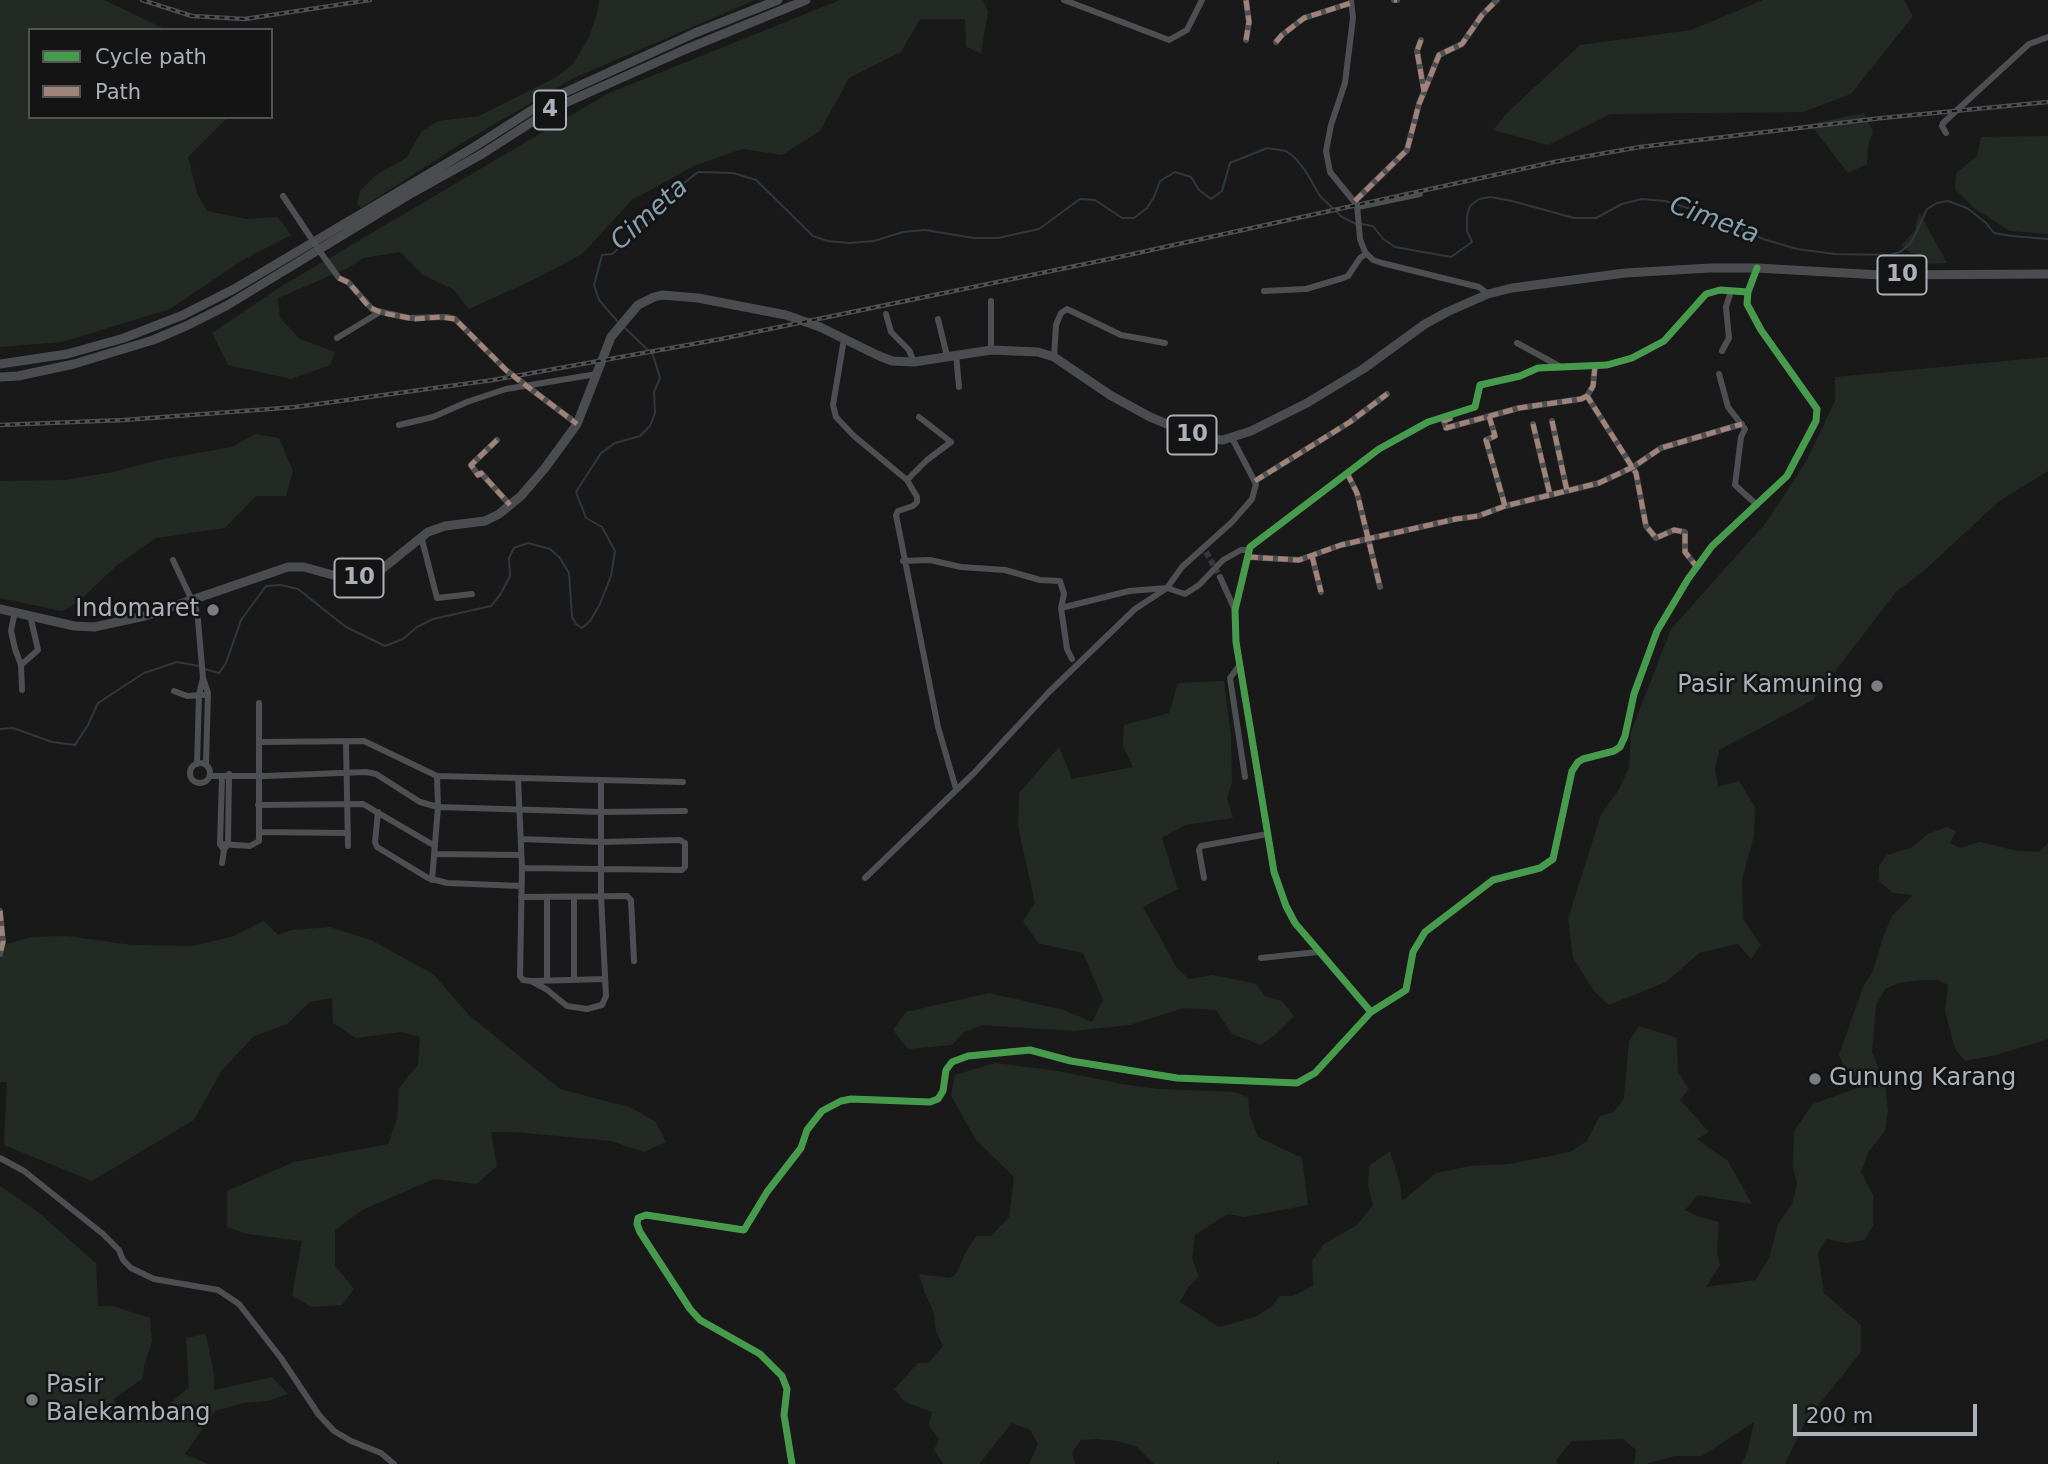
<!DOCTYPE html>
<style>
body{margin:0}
#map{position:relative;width:2048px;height:1464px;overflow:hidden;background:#19191a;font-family:"DejaVu Sans",sans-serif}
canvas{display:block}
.legend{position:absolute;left:28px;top:28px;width:245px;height:91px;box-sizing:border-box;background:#141415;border:2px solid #515357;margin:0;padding:9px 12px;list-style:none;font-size:21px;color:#acb1b9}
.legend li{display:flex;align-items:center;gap:14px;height:35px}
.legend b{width:35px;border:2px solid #515357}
.scale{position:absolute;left:1793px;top:1404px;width:184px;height:32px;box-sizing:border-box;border:4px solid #acb1b9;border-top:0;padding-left:9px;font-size:21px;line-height:24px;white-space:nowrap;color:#acb1b9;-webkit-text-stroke:5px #141415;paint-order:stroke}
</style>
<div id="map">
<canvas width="2048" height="1464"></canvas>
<ul class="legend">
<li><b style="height:9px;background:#469c4c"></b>Cycle path</li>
<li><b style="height:9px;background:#a18479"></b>Path</li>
</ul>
<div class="scale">200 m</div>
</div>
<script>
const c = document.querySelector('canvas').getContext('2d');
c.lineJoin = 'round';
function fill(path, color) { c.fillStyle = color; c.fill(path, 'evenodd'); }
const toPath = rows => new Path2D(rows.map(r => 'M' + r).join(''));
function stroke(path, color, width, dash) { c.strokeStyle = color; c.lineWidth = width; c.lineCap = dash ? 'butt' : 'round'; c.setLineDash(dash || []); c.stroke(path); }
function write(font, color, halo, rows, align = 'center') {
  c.font = font + ' "DejaVu Sans",sans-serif'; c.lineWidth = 5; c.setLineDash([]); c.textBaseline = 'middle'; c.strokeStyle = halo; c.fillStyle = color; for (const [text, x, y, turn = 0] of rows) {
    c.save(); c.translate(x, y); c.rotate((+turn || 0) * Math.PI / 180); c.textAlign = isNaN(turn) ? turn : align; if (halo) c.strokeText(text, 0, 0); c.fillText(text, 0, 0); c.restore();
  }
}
fill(toPath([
 [0,0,104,0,167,30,30,30,30,117,228,117,188,157,197,193,207,211,247,219,278,217,291,235,241,261,170,309,62,342,0,347],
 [599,0,755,0,574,78,467,140,361,208,357,203,360,191,376,175,406,158,421,132,438,121,479,116,555,78,573,64,588,39,597,14],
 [840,0,983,0,988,12,981,53,966,47,965,19,920,19,901,52,849,78,820,131,782,155,742,149,694,166,632,200,582,254,537,278,469,309,453,289,423,275,400,252,363,258,348,268,278,298,280,318,300,339,335,352,330,365,291,379,228,365,212,333,282,286,607,94],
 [1763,0,1904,0,1913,16,1851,94,1803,112,1610,114,1548,145,1493,130,1508,112,1580,45,1691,30],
 [1864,113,1873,131,1868,146,1867,164,1848,173,1810,124],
 [2048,136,2048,234,2010,231,1975,209,1955,189,1956,173,1977,156,1981,137],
 [1919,212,1947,263,1923,264,1919,255,1911,253,1901,246,1915,230],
 [2048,357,2048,471,1998,502,1927,568,1896,592,1813,700,1719,750,1715,769,1718,787,1739,781,1755,807,1754,836,1742,880,1743,919,1761,945,1751,959,1738,944,1699,953,1666,982,1609,1005,1594,991,1573,958,1568,919,1601,814,1618,791,1629,768,1631,732,1671,629,1765,524,1806,462,1835,401,1835,377],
 [255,434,279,438,293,471,286,496,256,496,225,528,156,538,116,566,78,602,62,611,0,598,0,481,65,480,113,472,163,459,232,447],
 [1224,681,1231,736,1232,783,1227,798,1233,818,1185,825,1162,838,1178,889,1143,907,1177,968,1189,979,1213,975,1257,984,1265,996,1282,1001,1294,1016,1276,1034,1261,1045,1232,1034,1216,1010,1184,1008,1130,1025,1073,1031,982,1025,964,1032,952,1045,908,1049,893,1030,906,1012,989,993,1064,1010,1092,1022,1103,1000,1083,953,1038,943,1023,921,1035,903,1018,826,1019,793,1059,747,1072,779,1133,767,1123,746,1124,725,1169,713,1178,683],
 [1946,827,1956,831,1950,843,1960,848,1979,842,2018,851,2039,852,2048,843,2048,1039,1996,1055,1965,1061,1955,1049,1945,1011,1948,985,1938,980,1922,980,1899,983,1885,989,1876,1005,1872,1052,1885,1084,1888,1111,1885,1131,1869,1151,1861,1172,1873,1195,1873,1225,1865,1240,1846,1243,1826,1239,1818,1253,1824,1293,1861,1325,1861,1352,1805,1422,1785,1464,1741,1464,1747,1454,1754,1422,1702,1456,1675,1456,1646,1464,1634,1464,1636,1450,1623,1439,1572,1441,1556,1460,1558,1464,1279,1464,1278,1461,1277,1464,1154,1464,1137,1447,1118,1441,1097,1439,1081,1440,1072,1453,1075,1464,1029,1464,1038,1444,1030,1430,1012,1423,979,1464,943,1464,934,1450,939,1439,929,1426,932,1412,905,1402,894,1389,918,1363,928,1363,943,1346,936,1331,934,1313,924,1291,919,1274,950,1278,956,1274,965,1254,976,1236,991,1236,1009,1217,1014,1177,976,1140,951,1096,955,1075,995,1063,1058,1071,1122,1084,1158,1089,1235,1092,1248,1097,1250,1116,1258,1137,1302,1158,1308,1205,1245,1217,1227,1214,1195,1235,1192,1258,1199,1277,1188,1287,1180,1302,1219,1327,1255,1317,1271,1307,1280,1296,1293,1296,1313,1286,1312,1261,1324,1244,1357,1225,1373,1205,1368,1186,1369,1166,1390,1151,1400,1184,1402,1201,1436,1173,1470,1166,1509,1164,1570,1152,1587,1141,1599,1117,1614,1112,1624,1098,1629,1041,1639,1026,1677,1038,1678,1072,1689,1089,1680,1100,1709,1132,1697,1139,1728,1161,1752,1204,1698,1195,1685,1210,1699,1217,1719,1222,1717,1252,1720,1265,1706,1287,1756,1280,1769,1258,1778,1224,1792,1204,1797,1184,1793,1166,1794,1131,1813,1104,1865,1085,1845,1068,1839,1055,1863,987,1873,971,1883,937,1892,916,1913,895,1893,893,1879,881,1879,866,1887,855,1911,848,1928,834],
 [264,921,278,935,291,930,330,927,371,940,433,974,469,1015,560,1089,629,1107,655,1121,666,1142,644,1152,611,1141,514,1132,491,1132,497,1166,477,1184,434,1179,362,1210,335,1230,335,1266,354,1289,342,1305,311,1307,292,1295,302,1241,247,1234,227,1227,227,1191,294,1162,388,1144,397,1119,399,1088,418,1065,420,1037,401,1032,356,1038,333,1023,332,998,310,1002,287,1024,254,1036,222,1070,194,1120,92,1181,4,1145,7,1082,0,1082,0,946,31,937,67,936,132,945,193,946,234,936],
 [0,1186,38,1212,96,1263,98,1306,112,1306,150,1318,152,1341,144,1366,143,1378,114,1399,123,1420,153,1418,189,1387,186,1338,206,1334,214,1374,214,1390,272,1377,288,1394,268,1401,243,1403,215,1411,185,1454,208,1464,0,1464]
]), '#232a24');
stroke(toPath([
 [1361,224,1373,226,1383,239,1395,247,1451,257,1472,242,1467,231,1467,216,1470,206,1479,199,1491,197,1512,201,1574,218,1596,218,1622,204,1642,199,1665,201,1691,209,1706,215,1718,225,1737,227,1763,239,1797,249,1835,254,1890,255,1900,252,1909,245,1914,237,1927,209,1937,203,1948,201,1967,208,1986,223,1994,233,2012,236,2048,239],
 [619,323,599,300,594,285,602,255,612,254,631,238,667,204,684,183,698,172,733,173,756,180,813,236,828,241,850,243,874,241,903,232,925,230,974,238,998,238,1039,229,1080,199,1095,200,1122,218,1134,218,1147,208,1154,197,1160,181,1175,172,1191,177,1199,190,1211,199,1222,191,1230,163,1267,148,1286,151,1295,158,1305,170,1320,196,1342,217,1356,224],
 [204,669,219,673,226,663,241,620,266,586,281,585,298,589,346,627,385,646,403,639,417,627,433,619,491,606,500,595,510,576,509,558,514,548,528,543,550,549,560,558,569,573,572,617,576,624,582,628,590,621,599,606,611,576,615,551,602,527,586,518,576,492,601,453,615,443,640,436,650,426,655,413,654,392,660,378,653,355,624,327],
 [0,729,13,728,52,742,75,745,88,725,98,703,144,673,177,662,199,666]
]), '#2f383d', 2);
stroke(toPath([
 [1206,552,1220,577]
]), '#36373a', 6, [6, 3]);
stroke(toPath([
 [1064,0,1169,40,1187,30,1202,0],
 [1351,0,1353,18,1345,83,1331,125,1326,151,1330,172,1357,205,1360,239,1365,252,1373,260,1382,263,1479,287,1488,294],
 [1394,0,1397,0],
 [1246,40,1249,22,1246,0],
 [1421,40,1417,51,1424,90],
 [1276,42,1282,35,1304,18,1351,3],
 [1946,133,1942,126,1943,123,2029,44,2048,37],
 [283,196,301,223],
 [1355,201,1407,150,1419,104,1439,55,1462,44,1482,15,1497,0],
 [1358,207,1420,194],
 [321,253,339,278,348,282,373,310,409,318,447,317,455,319,507,371,577,424],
 [1264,291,1306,289,1343,278,1348,276,1360,258,1366,254],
 [886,314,891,332,909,350,914,362],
 [938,319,947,356],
 [337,338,380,312],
 [844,339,833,405,836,417,854,436,907,480,917,497,917,502,913,506,898,511,896,515,938,727,956,789],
 [1517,343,1561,367],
 [991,350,991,301],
 [1722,351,1729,338,1726,307,1731,291],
 [956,354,959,387],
 [1054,357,1056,325,1061,313,1067,309,1121,335,1165,343],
 [1595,366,1593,386,1587,396,1636,473,1646,526,1656,538,1674,530,1685,532,1685,552,1696,566],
 [1719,374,1728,407,1745,429,1741,437,1735,485,1757,505],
 [1489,416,1495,436,1486,440,1505,506],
 [1450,418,1444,421,1446,428,1519,408,1581,399,1587,396],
 [1552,421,1567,491],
 [1533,424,1550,495],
 [399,425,433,417,467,402,506,389,597,374],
 [497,440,471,465,478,475,481,473,510,505],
 [1347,473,1357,493,1380,587],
 [907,480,927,460,951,442,919,417],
 [1255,481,1350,422,1387,394],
 [421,536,437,598,472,594],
 [1312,556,1321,592],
 [1248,557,1299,560,1341,545,1456,519,1478,516,1505,506,1599,483,1633,467,1661,448,1742,424],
 [173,560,196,609,198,620,203,678,208,693,206,765],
 [903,561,930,560,961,567,1005,570,1040,580,1060,581,1064,594,1061,608,1067,649,1072,659],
 [1220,577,1235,610],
 [1061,608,1129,591,1167,588,1185,594,1199,585,1223,560,1241,550,1249,550],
 [15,611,11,631,15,649,21,665,22,690],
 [21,665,38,650,30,615],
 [1239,666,1230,678,1245,777],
 [174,691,187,696,203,695],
 [259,742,364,741,437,776,683,782],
 [346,742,348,846],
 '190 773a10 10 0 1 1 20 0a10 10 0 1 1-20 0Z',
 [197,764,199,695,203,678],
 [210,776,266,776,366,772,376,774,420,802,438,807,601,812,685,811],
 [222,776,220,844,224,850,222,863],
 [518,778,522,868,520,976,523,980,531,981,546,989,567,1006,587,1009,602,1005,606,996,601,896,601,781],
 [258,805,363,804,435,846],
 [378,812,375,842,377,847,428,878,447,883,521,886],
 [259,832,348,833],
 [521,839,601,842,680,840,685,843,685,867,682,870,522,868],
 [220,844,250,846,259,841,259,703],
 [226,847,228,844,229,774],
 [435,854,521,855],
 [865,878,974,773,1049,692,1135,609,1167,588,1182,567,1232,522,1252,499,1256,484,1232,438],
 [1204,878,1199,850,1201,846,1268,834],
 [432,880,438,807,437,776],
 [521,897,627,896,631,900,634,961],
 [574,897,574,979],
 [0,911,3,942,0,954],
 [1261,958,1318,952],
 [547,980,547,897],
 [533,981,605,979],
 [1371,1012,1295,923,1286,906,1274,872,1236,642,1235,610,1250,547,1379,449,1428,422,1475,407,1480,385,1520,376,1538,368,1607,365,1632,358,1664,341,1706,294,1720,290,1748,292],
 [0,1158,24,1171,103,1234,119,1250,123,1260,131,1268,154,1279,218,1290,239,1304,281,1358,319,1415,334,1431,351,1441,381,1453,394,1464],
 [792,1464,784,1415,787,1389,782,1376,760,1354,700,1320,690,1309,640,1232,637,1224,638,1218,646,1215,744,1230,767,1192,801,1148,807,1130,822,1111,841,1101,851,1099,930,1102,938,1099,943,1091,946,1070,952,1062,968,1056,1030,1050,1071,1061,1177,1078,1297,1083,1315,1073,1371,1012,1406,990,1413,952,1425,932,1493,880,1540,868,1553,859,1572,771,1578,762,1583,759,1614,751,1620,747,1625,736,1634,694,1657,631,1688,579,1712,546,1787,476,1816,421,1817,409,1761,330,1747,304,1748,292,1757,268]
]), '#4e4f52', 6);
stroke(toPath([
 [0,364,67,354,124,338,183,315,234,289,474,147,546,101,695,33,778,0],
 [0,377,18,376,74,364,153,340,186,326,226,306,412,193,482,154,552,109,684,50,806,0],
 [0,609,74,626,94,627,145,616,288,567,304,567,347,579,377,573,428,532,445,526,485,521,499,514,521,496,545,468,577,424,611,337,638,305,654,297,662,295,698,298,786,315,820,327,877,355,892,361,914,362,991,350,1038,352,1054,357,1110,395,1150,417,1201,438,1223,440,1251,431,1307,403,1363,369,1425,324,1447,312,1488,294,1512,288,1625,273,1710,268,1757,268,1880,275,2048,274]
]), '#4b4c4f', 9);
const rail = toPath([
 [142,0,192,16,245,19,370,0],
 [0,425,124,420,296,407,493,380,721,339,1119,257,1554,162,1640,147,1882,118,2048,102]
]);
stroke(rail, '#4e5052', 4.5);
stroke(rail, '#141415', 2, [5]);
stroke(toPath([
 [301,223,321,253]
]), '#4e4f52', 6);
stroke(toPath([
 [1394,0,1397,0],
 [1246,40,1249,22,1246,0],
 [1421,40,1417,51,1424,92],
 [1276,42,1282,35,1304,18,1351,3],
 [1355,201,1407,150,1419,104,1439,55,1462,44,1482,15,1497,0],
 [339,278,349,283,369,307,382,313,415,319,440,317,455,319,507,371,577,424],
 [1595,366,1593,386,1587,396,1636,473,1646,526,1656,538,1674,530,1685,532,1685,552,1696,566],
 [1489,416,1495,436,1486,440,1505,506],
 [1452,418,1444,421,1446,428,1519,408,1581,399,1587,396],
 [1552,421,1567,491],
 [1533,424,1550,495],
 [497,440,471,465,478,475,481,473,510,505],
 [1347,473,1357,493,1380,587],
 [1255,481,1350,422,1387,394],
 [1312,556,1321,592],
 [1248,557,1299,560,1341,545,1456,519,1478,516,1505,506,1599,483,1633,467,1661,448,1742,424],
 [0,911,3,942,0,954]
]), '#a18479', 5, [10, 5]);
stroke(toPath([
 [1371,1012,1295,923,1286,906,1274,872,1236,642,1235,610,1250,547,1379,449,1428,422,1475,407,1480,385,1520,376,1538,368,1607,365,1632,358,1664,341,1706,294,1720,290,1748,292],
 [792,1464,784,1415,787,1389,782,1376,760,1354,700,1320,690,1309,640,1232,637,1224,638,1218,646,1215,744,1230,767,1192,801,1148,807,1130,822,1111,841,1101,851,1099,930,1102,938,1099,943,1091,946,1070,952,1062,968,1056,1030,1050,1071,1061,1177,1078,1297,1083,1315,1073,1371,1012,1406,990,1413,952,1425,932,1493,880,1540,868,1553,859,1572,771,1578,762,1583,759,1614,751,1620,747,1625,736,1634,694,1657,631,1688,579,1712,546,1787,476,1816,421,1817,409,1761,330,1747,304,1748,292,1757,268]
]), '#469c4c', 7);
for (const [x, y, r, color] of [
 [213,610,7,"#797c81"],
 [1877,686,7,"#797c81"],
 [1815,1079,7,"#797c81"],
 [32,1400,7,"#797c81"]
]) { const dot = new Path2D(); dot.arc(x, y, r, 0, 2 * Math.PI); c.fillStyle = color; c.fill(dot); stroke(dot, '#141415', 2.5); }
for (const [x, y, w] of [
 [550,110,32],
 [1902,275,49],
 [1192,435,49],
 [359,578,49]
]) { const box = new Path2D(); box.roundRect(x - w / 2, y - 19.5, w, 39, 5); c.fillStyle = '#141415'; c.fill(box); stroke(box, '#acb1b9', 2); }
write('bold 23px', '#acb1b9', null, [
 ["4",550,110],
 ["10",1902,275],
 ["10",1192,435],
 ["10",359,578]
]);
write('24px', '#acb1b9', '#141415', [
 ["Indomaret",199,610],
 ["Pasir Kamuning",1863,686],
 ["Gunung Karang",1829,1079,"left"],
 ["Pasir",46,1386,"left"],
 ["Balekambang",46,1414,"left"]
], 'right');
write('italic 26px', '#86a1b1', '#141415', [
 ["Cimeta",650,215,-42],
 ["Cimeta",1714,221,20]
]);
</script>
